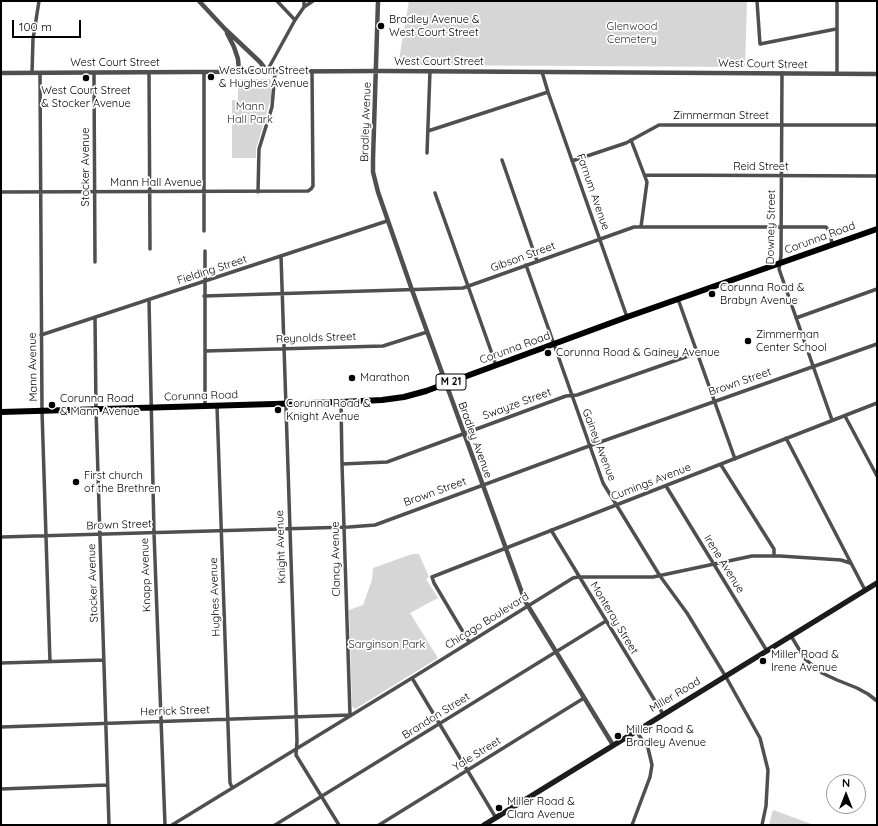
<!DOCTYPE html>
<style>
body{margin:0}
#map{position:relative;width:878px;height:826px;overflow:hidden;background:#fff;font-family:Quicksand,sans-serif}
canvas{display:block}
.frame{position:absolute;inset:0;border:2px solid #000;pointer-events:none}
.north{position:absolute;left:826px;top:774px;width:40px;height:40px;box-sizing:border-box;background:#fff;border:1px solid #999;border-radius:50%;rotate:0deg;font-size:11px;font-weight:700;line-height:16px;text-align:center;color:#000}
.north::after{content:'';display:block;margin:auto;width:14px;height:18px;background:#000;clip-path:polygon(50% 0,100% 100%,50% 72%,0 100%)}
.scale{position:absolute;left:12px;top:20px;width:69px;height:18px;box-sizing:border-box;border:2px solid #000;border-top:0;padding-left:5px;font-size:12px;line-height:14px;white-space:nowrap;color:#000;-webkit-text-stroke:3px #fff;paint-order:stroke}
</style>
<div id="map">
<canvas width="878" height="826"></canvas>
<div class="frame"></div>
<div class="north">N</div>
<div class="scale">100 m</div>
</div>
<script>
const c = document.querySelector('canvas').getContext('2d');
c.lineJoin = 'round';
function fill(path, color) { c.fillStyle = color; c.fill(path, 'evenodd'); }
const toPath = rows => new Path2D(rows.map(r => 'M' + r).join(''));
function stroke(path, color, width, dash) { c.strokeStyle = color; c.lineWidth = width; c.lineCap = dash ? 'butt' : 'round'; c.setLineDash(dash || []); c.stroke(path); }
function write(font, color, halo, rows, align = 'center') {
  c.font = font + ' Quicksand,sans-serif'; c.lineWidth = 3.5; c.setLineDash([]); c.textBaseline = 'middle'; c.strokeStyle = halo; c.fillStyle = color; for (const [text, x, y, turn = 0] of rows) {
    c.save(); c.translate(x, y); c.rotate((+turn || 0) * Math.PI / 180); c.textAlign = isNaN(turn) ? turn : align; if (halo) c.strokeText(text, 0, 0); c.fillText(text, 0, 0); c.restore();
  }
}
fill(toPath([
 [409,1,747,1,745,67,398,65],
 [238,79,270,79,271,81,271,98,256,149,256,158,232,158,232,100,238,100],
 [412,554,419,554,429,577,426,579,438,598,410,613,438,658,355,709,352,706,349,610,363,605,372,580,373,568],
 [773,810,814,825,769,825]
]), '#d6d6d6');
stroke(toPath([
 [277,1,295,20],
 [757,1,760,44,836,29],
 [304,7,304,1],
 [267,71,295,20,304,7,313,1],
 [149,72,150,249],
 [204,72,204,231],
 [542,72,548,92,627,317],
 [32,73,33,39,39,1],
 [40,73,42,411,50,662],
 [94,73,95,262],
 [782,73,781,256,779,269,832,420],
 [837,74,837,1],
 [428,131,548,92],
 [631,140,647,182,641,227],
 [427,153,430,71],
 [502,160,537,261],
 [572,161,626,143,659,125,877,125],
 [645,175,877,176],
 [1,192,308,191,311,189,313,186,312,71],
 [258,192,259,149,272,107,275,72],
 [435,193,496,365],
 [281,256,297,741,296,755,339,825],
 [526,265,603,483,660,576,687,613,726,677,760,738,768,770,766,806,762,825],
 [204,296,463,288,634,227,826,227,830,232,832,244],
 [678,299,735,459],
 [149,300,154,533,165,825],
 [95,317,96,410,109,825],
 [796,318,877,289],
 [41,335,387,221],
 [205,351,383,346,427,332],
 [205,406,205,251],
 [217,406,230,783,232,787],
 [845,416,877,476],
 [786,438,865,590],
 [342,464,387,462,566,396,577,395,697,353],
 [721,465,774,549,774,556],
 [666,486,767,651],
 [551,530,663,714],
 [1,537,349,527,375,525,589,446,877,344],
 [791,636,805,659,822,673,837,680,857,688,868,694,877,701],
 [469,642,434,583,432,577,877,403],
 [1,663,104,660],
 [412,678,496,818],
 [1,727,350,715,342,464,341,402],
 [1,789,107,785],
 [172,825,412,678,573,578,578,577,653,577,752,556,780,556,841,560,850,563],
 [275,825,606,621],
 [379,825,584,698],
 [632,825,650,777,652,765,648,748,636,731]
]), '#4f4f4f', 3.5);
stroke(toPath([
 [199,1,225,29,260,62,267,71],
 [378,1,373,159,373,172,378,192,412,290,525,601,613,745],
 [227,33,234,47,238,59,239,71],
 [1,73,382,71,877,74]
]), '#4f4f4f', 4.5);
stroke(toPath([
 [484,825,877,583]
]), '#1c1c1c', 5.5);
stroke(toPath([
 [1,412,341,402,382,400,404,397,426,391,627,317,877,229]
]), '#000', 6);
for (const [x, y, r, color] of [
 [381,26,4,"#000"],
 [211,77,4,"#000"],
 [86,78,4,"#000"],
 [712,294,4,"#000"],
 [748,341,4,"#000"],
 [548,353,4,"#000"],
 [352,378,4,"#000"],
 [52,405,4,"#000"],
 [278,410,4,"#000"],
 [76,482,4,"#000"],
 [763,661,4,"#000"],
 [618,736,4,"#000"],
 [499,808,4,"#000"]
]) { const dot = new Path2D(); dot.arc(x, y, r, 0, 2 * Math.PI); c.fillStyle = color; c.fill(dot); stroke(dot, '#fff', 1.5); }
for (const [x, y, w] of [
 [451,382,30]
]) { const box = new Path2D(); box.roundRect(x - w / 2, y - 8, w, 16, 3); c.fillStyle = '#fff'; c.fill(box); stroke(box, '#000', 1); }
write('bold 10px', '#000', null, [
 ["M 21",451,382]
]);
write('11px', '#000', '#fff', [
 ["Bradley Avenue &",389,20],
 ["West Court Street",389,33],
 ["West Court Street",219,71],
 ["& Hughes Avenue",219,84],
 ["West Court Street",86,91,"center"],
 ["& Stocker Avenue",86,104,"center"],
 ["Corunna Road &",720,288],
 ["Brabyn Avenue",720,301],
 ["Zimmerman",756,335],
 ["Center School",756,348],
 ["Corunna Road & Gainey Avenue",556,353],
 ["Marathon",360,378],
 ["Corunna Road",60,399],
 ["& Mann Avenue",60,412],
 ["Corunna Road &",286,404],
 ["Knight Avenue",286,417],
 ["First church",84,476],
 ["of the Brethren",84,489],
 ["Miller Road &",771,655],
 ["Irene Avenue",771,668],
 ["Miller Road &",626,730],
 ["Bradley Avenue",626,743],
 ["Miller Road &",507,802],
 ["Clara Avenue",507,815]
], 'left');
write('11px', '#2d2d2d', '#fff', [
 ["Glenwood",632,27],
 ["Cemetery",632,40],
 ["Mann",250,107],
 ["Hall Park",250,120],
 ["Sarginson Park",387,645]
]);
write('11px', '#000', '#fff', [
 ["West Court Street",439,62],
 ["West Court Street",115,63],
 ["West Court Street",763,64,1],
 ["Zimmerman Street",721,116],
 ["Bradley Avenue",366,122,-88],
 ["Stocker Avenue",86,167,-90],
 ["Reid Street",761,167],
 ["Mann Hall Avenue",156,183],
 ["Farnum Avenue",593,192,71],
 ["Downey Street",771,227,-89],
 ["Corunna Road",820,238,-20],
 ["Gibson Street",523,257,-20],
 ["Fielding Street",212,270,-18],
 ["Reynolds Street",316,338,-2],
 ["Corunna Road",515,348,-20],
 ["Mann Avenue",33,367,-91],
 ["Brown Street",740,382,-19],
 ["Corunna Road",201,396,-2],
 ["Swayze Street",517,404,-20],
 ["Bradley Avenue",475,440,70],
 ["Gainey Avenue",599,445,69],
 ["Cumings Avenue",651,482,-21],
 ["Brown Street",435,492,-20],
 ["Brown Street",119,525,-2],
 ["Knight Avenue",281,547,-92],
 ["Clancy Avenue",336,559,-91],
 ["Irene Avenue",724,564,58],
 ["Knapp Avenue",146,575,-92],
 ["Stocker Avenue",93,583,-92],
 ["Hughes Avenue",215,597,-92],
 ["Monteray Street",614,618,59],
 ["Chicago Boulevard",487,621,-32],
 ["Miller Road",675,695,-31],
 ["Herrick Street",175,711,-2],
 ["Brandon Street",436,716,-32],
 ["Yale Street",477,754,-32]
]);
</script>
